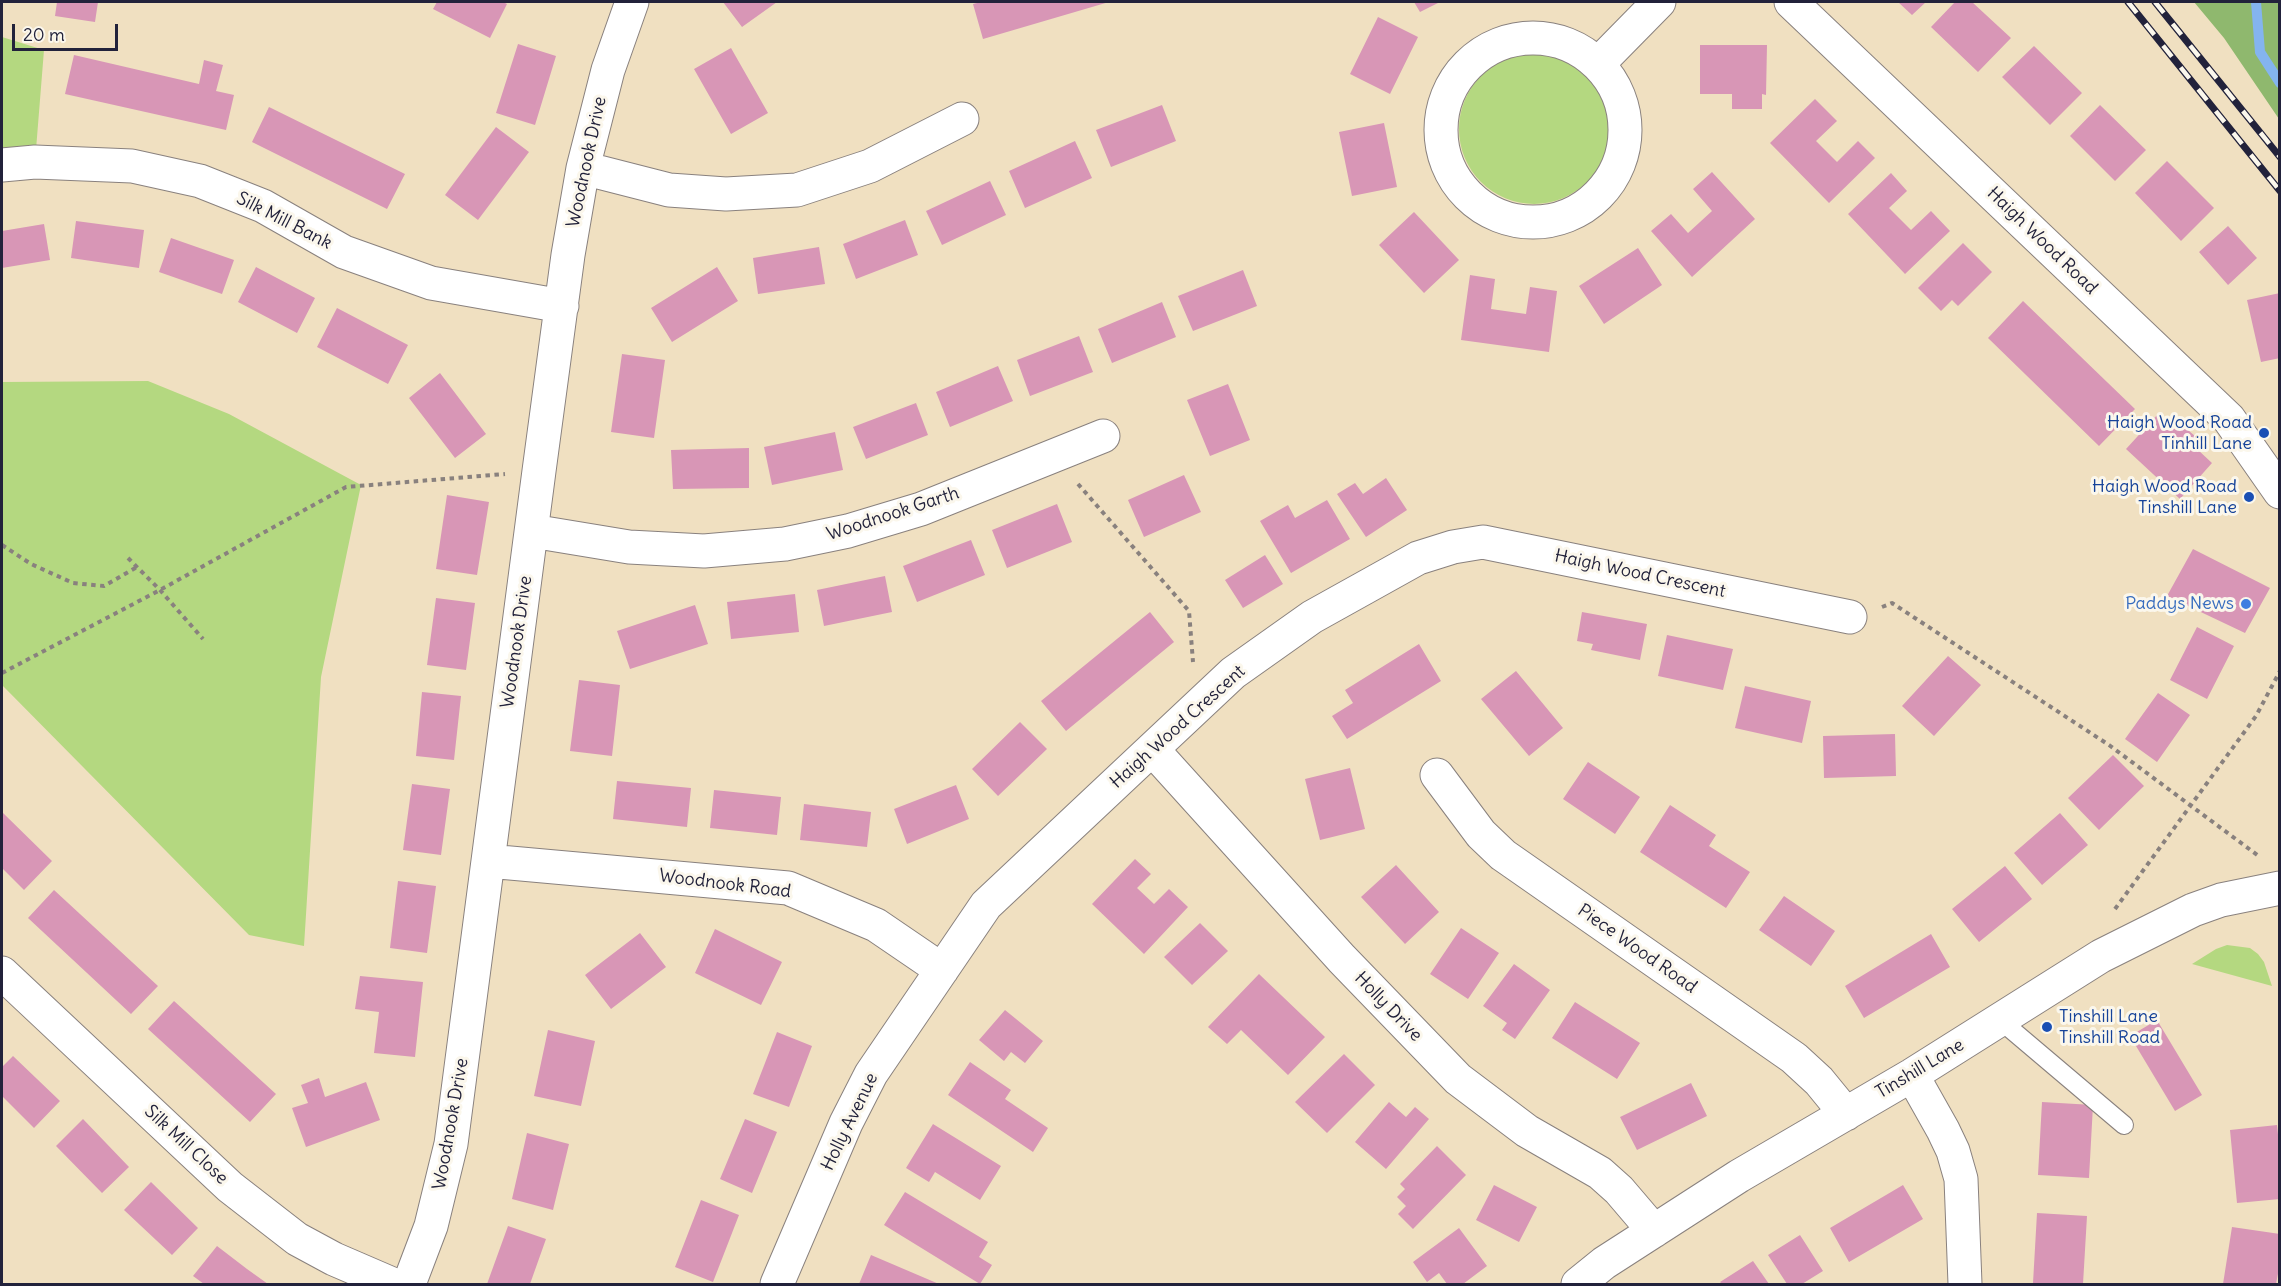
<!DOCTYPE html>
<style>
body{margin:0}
#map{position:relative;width:2281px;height:1286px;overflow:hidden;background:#f0e0c1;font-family:Delius,sans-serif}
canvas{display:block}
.frame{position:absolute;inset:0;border:3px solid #22223b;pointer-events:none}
.scale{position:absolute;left:12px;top:24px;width:106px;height:27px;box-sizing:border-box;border:3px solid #22223b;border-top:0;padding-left:8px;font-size:18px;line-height:21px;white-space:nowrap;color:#22223b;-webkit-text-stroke:4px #fbf7ec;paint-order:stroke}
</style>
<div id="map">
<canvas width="2281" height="1286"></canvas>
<div class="frame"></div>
<div class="scale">20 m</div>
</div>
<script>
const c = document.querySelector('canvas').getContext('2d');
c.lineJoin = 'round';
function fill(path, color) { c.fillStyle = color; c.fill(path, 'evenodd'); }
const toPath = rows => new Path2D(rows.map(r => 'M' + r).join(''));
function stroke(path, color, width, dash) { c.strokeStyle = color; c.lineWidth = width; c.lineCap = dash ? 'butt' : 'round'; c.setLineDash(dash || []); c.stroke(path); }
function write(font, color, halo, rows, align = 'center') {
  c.font = font + ' Delius,sans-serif'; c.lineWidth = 6; c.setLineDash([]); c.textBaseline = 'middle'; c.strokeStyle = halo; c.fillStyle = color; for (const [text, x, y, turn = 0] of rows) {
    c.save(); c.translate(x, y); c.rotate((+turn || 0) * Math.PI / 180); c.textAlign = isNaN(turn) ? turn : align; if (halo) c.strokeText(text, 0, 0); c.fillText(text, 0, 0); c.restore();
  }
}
fill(toPath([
 [2,37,44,50,35,162,2,165],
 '1459 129a75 75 0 1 1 150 0a75 75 0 1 1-150 0Z',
 [148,381,229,414,361,485,321,677,304,946,249,935,2,685,2,382],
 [2227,945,2250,948,2258,954,2264,962,2272,986,2192,964,2216,949]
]), '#b4d880');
fill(toPath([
 [2194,2,2279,2,2279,119,2224,38]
]), '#8fb86e');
stroke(toPath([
 [2256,2,2260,52,2280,83]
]), '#84b4ef', 10);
fill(toPath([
 [57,2,98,2,95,22,55,16],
 [437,2,503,2,507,4,490,38,433,9],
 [723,2,777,2,742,27],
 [981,2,1109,2,983,39,973,4],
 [1414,2,1440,2,1420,12],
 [1898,2,1926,2,1912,15],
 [1955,2,1972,2,2011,38,1978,72,1931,27],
 [1378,17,1418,37,1390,94,1350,74],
 [518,44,556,56,535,125,496,113],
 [1700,45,1767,45,1766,95,1762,94,1762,109,1732,109,1732,94,1700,94],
 [2034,46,2082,93,2050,125,2002,77],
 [731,48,768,113,731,134,694,69],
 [74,55,199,84,204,60,223,65,216,91,234,95,226,130,65,94],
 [1815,99,1837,121,1816,141,1837,162,1858,141,1875,158,1829,203,1770,143],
 [1162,105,1176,141,1111,167,1096,130],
 [2100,105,2146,150,2115,181,2070,136],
 [269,107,405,174,387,209,252,142],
 [1384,123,1397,187,1352,196,1339,132],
 [496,127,529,152,478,220,445,195],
 [1075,141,1092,178,1025,208,1009,171],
 [2167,161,2214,208,2181,241,2135,193],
 [1712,172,1755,219,1692,277,1651,231,1671,214,1688,233,1712,211,1693,189],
 [1891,173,1907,191,1889,208,1911,230,1931,211,1950,231,1905,274,1848,214],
 [990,181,1006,215,942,245,926,211],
 [1414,212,1459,260,1424,293,1379,245],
 [905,220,918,255,856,279,843,244],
 [76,221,144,230,139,268,71,258],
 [44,224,50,260,2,268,2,231],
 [2228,226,2257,258,2228,285,2199,252],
 [171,238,234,260,222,294,159,272],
 [1963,243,1992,272,1958,306,1952,300,1941,311,1918,288],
 [819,247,825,284,758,294,753,258],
 [1638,248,1662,285,1604,324,1579,286],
 [256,267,315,298,297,333,238,302],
 [717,267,738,301,672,342,651,308],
 [1243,270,1257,306,1193,331,1178,296],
 [1470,275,1495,279,1491,309,1526,314,1530,287,1557,291,1549,352,1461,340],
 [2280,293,2280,358,2261,362,2247,300],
 [2023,301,2135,409,2099,446,1988,338],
 [1162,302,1176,337,1112,363,1098,329],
 [337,308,408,345,388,384,317,347],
 [1079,336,1093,372,1030,396,1017,360],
 [622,354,665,360,654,438,611,432],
 [998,366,1013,401,950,427,936,392],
 [440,373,486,434,455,458,409,398],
 [1228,384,1250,440,1210,456,1187,400],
 [916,403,928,435,866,459,853,427],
 [2158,414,2176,430,2181,424,2203,443,2197,449,2212,463,2180,499,2126,449],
 [835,432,843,470,772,485,764,447],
 [749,448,749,488,673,489,671,450],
 [1184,475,1201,512,1144,537,1128,500],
 [1386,478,1407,510,1366,537,1337,494,1355,483,1363,494],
 [447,495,489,502,477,575,436,569],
 [1327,500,1350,539,1291,573,1260,521,1288,505,1295,518],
 [1057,504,1072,542,1007,568,992,530],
 [971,540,985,575,917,602,903,566],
 [2193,549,2270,588,2245,633,2167,596],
 [1265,555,1283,584,1243,608,1225,580],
 [885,576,892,612,824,626,817,590],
 [795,594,799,632,731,639,727,602],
 [436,598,475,603,466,670,427,665],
 [695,605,708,644,630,669,617,631],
 [1150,612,1174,642,1066,731,1041,701],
 [1582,612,1647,624,1640,660,1591,650,1593,644,1577,641],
 [2197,627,2234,646,2207,699,2170,680],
 [1667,635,1733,649,1723,690,1658,676],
 [1419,644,1441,681,1347,739,1332,716,1353,703,1345,690],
 [1948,656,1981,685,1934,736,1902,706],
 [1516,671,1563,728,1529,756,1481,699],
 [579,680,620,685,612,756,570,751],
 [1745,686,1811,701,1802,743,1735,728],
 [422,692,461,696,454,760,416,756],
 [2158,693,2190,715,2157,762,2125,739],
 [1020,722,1047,749,998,796,972,769],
 [1895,734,1896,776,1824,778,1823,736],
 [2113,755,2144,786,2099,830,2068,798],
 [1588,762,1640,797,1615,834,1563,799],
 [1350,768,1365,829,1320,840,1305,779],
 [617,781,691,788,687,827,613,819],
 [412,784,450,789,441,855,403,850],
 [956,785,969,819,907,844,894,809],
 [714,790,781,797,777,835,710,828],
 [804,804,871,812,867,847,800,840],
 [1670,805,1716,835,1709,846,1750,872,1726,908,1640,852],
 [2,812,52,861,24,890,2,868],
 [2060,813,2088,845,2042,885,2014,853],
 [1135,859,1151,874,1137,888,1154,904,1169,889,1188,907,1144,954,1092,904],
 [1396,865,1439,912,1405,944,1361,897],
 [2005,866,2032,899,1979,942,1952,909],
 [398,881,436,886,427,953,390,948],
 [54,890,158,986,131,1014,28,918],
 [1784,896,1835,931,1811,966,1759,930],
 [1200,923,1228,951,1192,985,1164,957],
 [1461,928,1499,953,1468,999,1430,974],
 [715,929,782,962,761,1005,695,973],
 [640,933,666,967,611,1009,585,975],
 [1931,934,1950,967,1864,1018,1845,986],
 [1514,964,1550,990,1515,1039,1502,1030,1507,1023,1483,1006],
 [1259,974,1325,1037,1288,1075,1241,1030,1227,1044,1208,1027],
 [360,976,423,982,415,1057,374,1053,379,1012,355,1009],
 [174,1001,276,1094,250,1122,148,1029],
 [1575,1002,1640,1043,1617,1079,1552,1038],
 [1005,1010,1043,1041,1025,1063,1011,1052,1004,1061,979,1040],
 [2157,1020,2202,1095,2175,1111,2130,1036],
 [548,1030,595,1041,581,1106,534,1096],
 [777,1032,812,1046,789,1107,753,1094],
 [1344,1054,1375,1085,1327,1133,1295,1102],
 [13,1056,60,1101,34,1128,2,1096,2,1067],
 [970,1062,1011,1090,1005,1099,1048,1128,1033,1152,948,1095],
 [319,1078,325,1097,366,1082,380,1120,306,1147,292,1108,308,1103,301,1085],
 [1691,1083,1707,1116,1637,1150,1620,1117],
 [1389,1102,1406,1117,1415,1107,1429,1119,1386,1169,1355,1142],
 [2042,1102,2093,1105,2089,1178,2038,1175],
 [83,1119,129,1167,102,1193,56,1146],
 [745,1119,777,1132,752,1193,720,1179],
 [933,1124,1001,1166,980,1200,935,1172,929,1182,906,1168],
 [2277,1125,2280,1153,2280,1199,2237,1203,2230,1130],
 [527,1133,569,1144,553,1210,512,1199],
 [1437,1146,1466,1175,1413,1229,1398,1214,1406,1206,1397,1197,1405,1189,1400,1184],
 [151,1182,198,1228,172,1255,124,1210],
 [1494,1185,1537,1207,1519,1242,1476,1220],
 [1903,1185,1923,1219,1849,1262,1830,1228],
 [905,1192,988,1242,979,1257,992,1265,980,1284,884,1225],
 [701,1200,739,1215,713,1282,675,1267],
 [2037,1213,2087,1216,2083,1284,2033,1283],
 [508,1226,546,1239,530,1284,487,1284],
 [2232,1227,2280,1234,2280,1263,2276,1284,2223,1284],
 [1459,1228,1487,1266,1463,1284,1447,1284,1439,1273,1427,1282,1413,1262],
 [1800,1235,1823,1271,1802,1284,1787,1284,1768,1255],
 [217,1246,247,1269,268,1284,204,1284,193,1276],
 [871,1255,939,1284,859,1284],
 [1753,1261,1769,1284,1722,1284,1720,1282]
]), '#d896b6');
const service = toPath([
 [2000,1020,2124,1125]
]);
const minor = toPath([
 [1791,2,2229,419,2280,492],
 '1441 130a92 92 0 1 1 184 0a92 92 0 1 1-184 0Z',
 [1599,63,1659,2],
 [2,165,35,162,132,166,200,181,263,206,344,252,431,283,562,306],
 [583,168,669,190,726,194,797,190,870,166,962,119],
 [532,531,629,547,704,551,785,544,848,531,921,509,1103,436],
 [1152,749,1342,959,1458,1079,1527,1131,1600,1173,1619,1190,1654,1231],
 [1437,775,1481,834,1503,855,1794,1058,1819,1081,1846,1114],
 [488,861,788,888,876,925,942,970],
 [2,973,230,1187,297,1239,334,1259,392,1284],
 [1912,1075,1943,1130,1953,1151,1961,1179,1965,1284],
 [409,1284,431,1226,451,1144,539,471,568,255,583,168,608,70,632,2],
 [777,1284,846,1123,871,1074,986,905,1233,673,1312,617,1418,558,1453,547,1483,542,1850,617],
 [1578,1284,1604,1263,1739,1176,1912,1075,2101,956,2193,910,2221,900,2280,888]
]);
stroke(service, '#89817e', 20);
stroke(minor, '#89817e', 35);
stroke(toPath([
 [1078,484,1189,611,1193,662],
 [2,545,31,564,73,583,104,586,137,567],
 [128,558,160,590,203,639],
 [1882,607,1892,603,2109,745,2260,857],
 [2,673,160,590,346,487,505,474],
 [2115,909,2256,716,2280,671]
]), '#89817e', 4, [4.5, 4.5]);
stroke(service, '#fff', 18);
stroke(minor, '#fff', 33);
const rail = toPath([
 [2128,2,2280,191],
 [2155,2,2280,157]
]);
stroke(rail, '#22223b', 7);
stroke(rail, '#fbf7ec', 4.5, [14]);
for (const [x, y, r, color] of [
 [2264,433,6,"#1a4fb4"],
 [2249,497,6,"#1a4fb4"],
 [2246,604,6,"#3f7fe0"],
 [2047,1027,6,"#1a4fb4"]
]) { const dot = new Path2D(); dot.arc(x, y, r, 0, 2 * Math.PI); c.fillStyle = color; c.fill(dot); stroke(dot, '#fbf7ec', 2); }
write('18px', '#22223b', '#fbf7ec', [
 ["Woodnook Drive",587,162,-78],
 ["Silk Mill Bank",284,221,27],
 ["Haigh Wood Road",2042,241,44],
 ["Woodnook Garth",893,514,-18],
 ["Haigh Wood Crescent",1640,574,12],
 ["Woodnook Drive",517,642,-82],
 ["Haigh Wood Crescent",1178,727,-42],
 ["Woodnook Road",725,884,7],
 ["Piece Wood Road",1637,949,35],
 ["Holly Drive",1388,1007,46],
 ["Tinshill Lane",1920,1069,-31],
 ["Holly Avenue",850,1122,-64],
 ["Woodnook Drive",451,1124,-80],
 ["Silk Mill Close",186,1145,43]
]);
write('18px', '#164399', '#fbf7ec', [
 ["Haigh Wood Road",2252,423],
 ["Tinhill Lane",2252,444],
 ["Haigh Wood Road",2237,487],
 ["Tinshill Lane",2237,508],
 ["Tinshill Lane",2059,1017,"left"],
 ["Tinshill Road",2059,1038,"left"]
], 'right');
write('18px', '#366cbe', '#fbf7ec', [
 ["Paddys News",2234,604]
], 'right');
</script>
